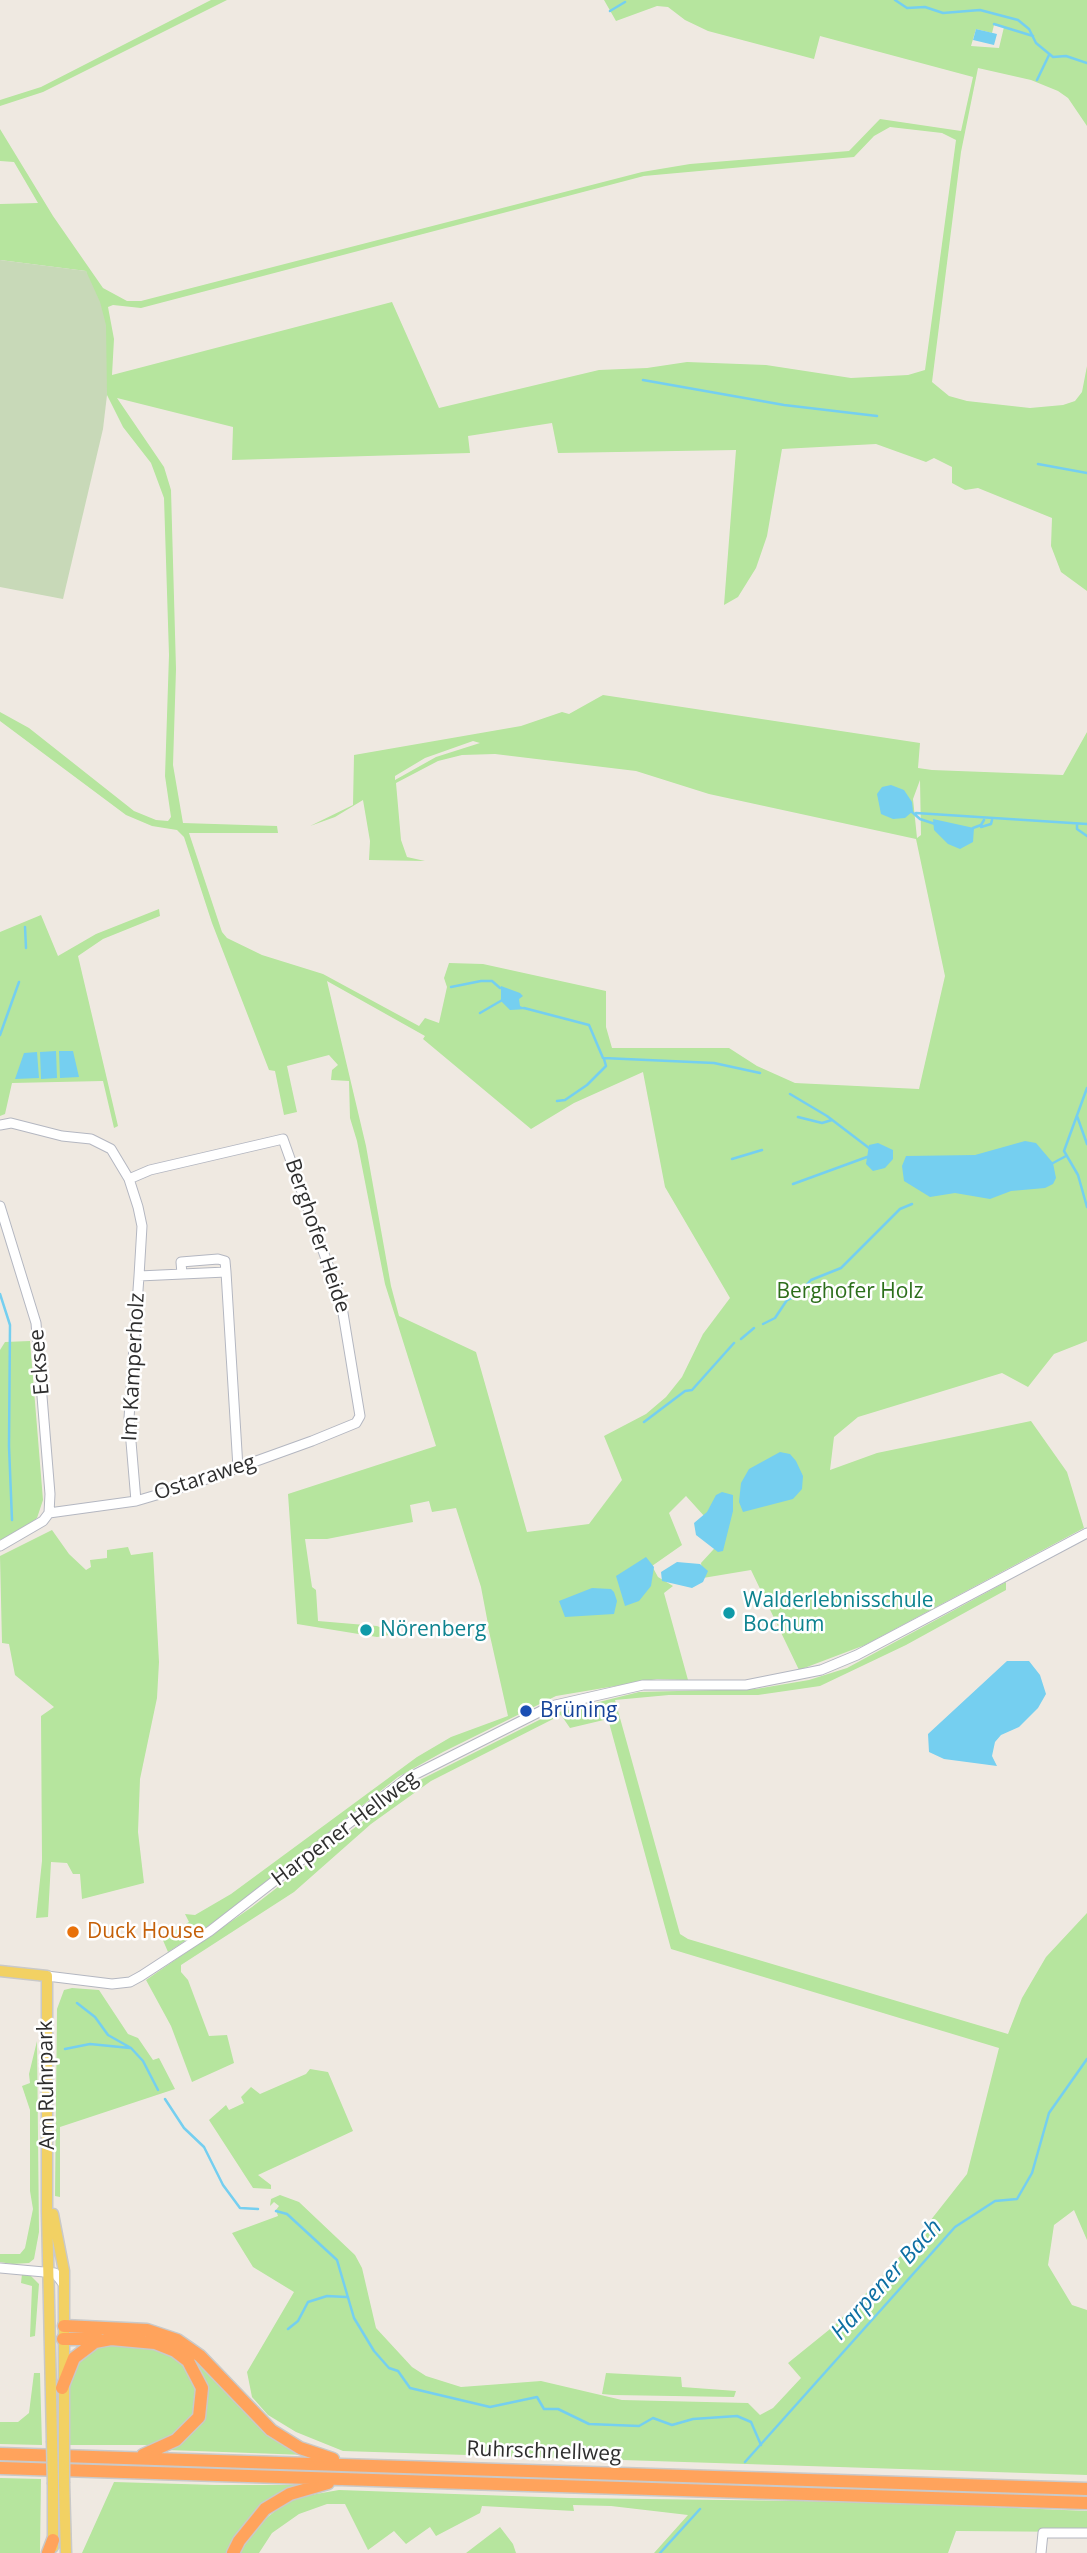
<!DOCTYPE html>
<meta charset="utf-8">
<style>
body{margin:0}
canvas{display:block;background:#efe9e1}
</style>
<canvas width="1087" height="2553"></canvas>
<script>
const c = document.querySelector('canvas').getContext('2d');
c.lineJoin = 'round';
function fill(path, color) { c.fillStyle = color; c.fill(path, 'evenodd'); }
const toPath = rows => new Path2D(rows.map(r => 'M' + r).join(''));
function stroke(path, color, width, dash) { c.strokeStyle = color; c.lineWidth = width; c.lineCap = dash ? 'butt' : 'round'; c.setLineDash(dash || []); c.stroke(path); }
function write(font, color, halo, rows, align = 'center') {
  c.font = font + ' "Open Sans",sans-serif'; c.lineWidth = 5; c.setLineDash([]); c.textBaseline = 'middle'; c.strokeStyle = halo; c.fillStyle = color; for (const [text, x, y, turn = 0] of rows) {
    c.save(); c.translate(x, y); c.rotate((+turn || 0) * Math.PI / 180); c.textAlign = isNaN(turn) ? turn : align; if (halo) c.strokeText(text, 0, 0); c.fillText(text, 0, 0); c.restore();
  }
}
fill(toPath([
 [211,0,227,0,43,92,0,106,0,100,41,87],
 [604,0,1087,0,1087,126,1068,98,1058,91,1031,80,978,68,961,152,932,382,949,396,967,401,1030,408,1063,405,1075,401,1082,392,1087,366,1087,1341,1054,1354,1028,1387,1002,1373,858,1417,834,1437,830,1470,877,1453,1031,1421,1067,1472,1084,1528,865,1645,799,1670,751,1570,703,1578,701,1563,724,1538,686,1496,669,1513,682,1545,652,1566,658,1577,673,1586,664,1593,688,1680,657,1679,556,1696,443,1752,398,1777,224,1916,168,1952,162,1938,189,1922,185,1914,195,1915,231,1894,417,1757,451,1737,508,1716,488,1627,473,1627,488,1624,481,1587,456,1508,432,1512,429,1501,410,1505,413,1522,327,1539,305,1539,312,1587,316,1590,318,1621,377,1626,396,1634,377,1637,297,1624,288,1494,436,1446,385,1284,357,1141,350,1118,349,1081,331,1080,332,1070,338,1065,329,1055,287,1066,297,1112,284,1115,275,1071,269,1070,212,923,184,837,177,830,152,826,126,815,0,721,0,712,29,728,134,811,156,820,168,821,171,817,165,776,169,655,164,498,151,463,123,427,107,395,86,271,0,260,0,204,38,203,14,162,0,161,0,129,53,216,103,288,127,301,141,301,642,172,690,164,849,151,880,119,961,131,973,77,820,36,814,59,708,31,685,20,668,7,657,6,616,21],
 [994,25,1004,27,999,48,971,46,976,29,992,33],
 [890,127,942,133,956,140,925,370,908,375,851,378,766,365,687,362,647,368,599,370,439,408,392,302,112,375,114,339,108,307,113,305,141,308,644,176,854,157,874,136],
 [117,398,233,427,232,460,470,453,468,436,552,423,558,453,736,450,724,605,738,597,756,568,767,536,782,449,876,444,926,462,934,458,952,467,952,483,965,490,978,488,1052,518,1051,546,1061,572,1087,591,1087,732,1063,775,932,770,918,768,920,743,603,695,569,714,562,712,521,726,354,755,353,805,310,826,335,817,363,800,370,841,369,860,425,861,407,857,401,840,396,783,438,761,462,755,495,754,636,771,709,794,916,839,945,976,919,1089,795,1083,757,1066,729,1048,612,1048,606,1027,606,991,483,964,449,963,444,978,447,987,439,1023,425,1018,419,1026,323,974,262,955,227,938,222,932,189,833,278,833,277,826,183,823,173,765,176,669,171,490,164,467],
 [473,741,480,743,436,757,395,780,395,776,425,758],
 [920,780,921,835,917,838,913,799],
 [327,981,425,1036,423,1039,531,1129,574,1103,643,1072,665,1187,730,1298,703,1334,682,1377,666,1397,646,1414,604,1436,622,1480,589,1524,527,1532,476,1352,399,1316,391,1286,366,1146],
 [159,909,160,916,103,939,78,956,118,1126,114,1128,103,1081,12,1083,5,1114,0,1116,0,932,41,915,58,956,96,934],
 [30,1341,43,1500,37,1518,23,1529,0,1540,0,1350,5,1342],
 [52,1530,69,1554,86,1570,91,1567,90,1560,107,1558,107,1550,128,1547,131,1555,153,1552,159,1662,157,1698,140,1779,138,1832,144,1883,82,1899,80,1874,73,1874,67,1863,51,1862,48,1917,36,1918,42,1861,41,1716,54,1707,15,1675,9,1644,2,1643,0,1556],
 [1006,1582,1006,1590,906,1645,820,1686,758,1695,669,1695,615,1700,680,1934,688,1939,1008,2034,1022,1998,1046,1957,1087,1913,1087,2240,1074,2210,1054,2225,1048,2265,1072,2305,1087,2310,1087,2475,343,2451,296,2432,268,2415,252,2397,247,2372,294,2292,253,2267,232,2233,278,2216,276,2210,279,2206,274,2202,270,2206,271,2199,280,2195,299,2202,355,2255,362,2268,376,2328,412,2367,426,2376,461,2387,541,2381,622,2400,748,2403,760,2415,773,2408,801,2378,788,2363,835,2325,878,2281,919,2235,967,2174,999,2048,671,1949,608,1719,570,1728,561,1715,431,1781,371,1824,294,1892,181,1965,181,1972,188,1980,209,2036,227,2035,234,2063,192,2082,171,2026,146,1980,252,1907,410,1785,551,1714,639,1692,756,1689,809,1680,847,1668],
 [72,1988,99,1990,128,2034,138,2038,153,2060,159,2058,175,2089,60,2127,60,2197,55,2196,57,2009,64,1990],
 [37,2041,39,2232,34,2259,29,2263,12,2264,0,2262,0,2254,20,2254,25,2248,33,2209,30,2191,30,2110,22,2086,30,2083,29,2074],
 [310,2069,328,2072,353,2131,258,2175,271,2185,271,2189,253,2188,209,2120,226,2105,229,2110,244,2103,241,2097,251,2087,260,2094,306,2074],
 [22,2274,30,2275,39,2284,35,2336,30,2337,32,2286,21,2283],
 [73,2333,148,2336,191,2354,306,2455,168,2450,195,2429,206,2406,181,2352],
 [110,2343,159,2349,183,2362,197,2389,196,2409,182,2429,163,2442,148,2445,69,2445,70,2371,90,2349],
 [34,2373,40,2373,42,2445,0,2444,0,2422,18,2422,29,2413],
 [606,2373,681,2377,682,2387,736,2391,734,2397,613,2395,602,2394],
 [0,2478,41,2479,40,2553,0,2553],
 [114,2482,215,2485,304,2485,289,2491,229,2553,82,2553],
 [339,2490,570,2498,876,2502,1087,2511,1087,2532,956,2531,948,2553,654,2553,688,2515,611,2506,573,2505,574,2511,482,2506,480,2513,436,2536,430,2527,406,2544,394,2531,368,2550,345,2504,327,2504,299,2514,272,2533,259,2553,239,2553,252,2530,280,2507,299,2497],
 [500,2527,513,2544,516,2553,466,2553]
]), '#b6e59e');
fill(toPath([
 [0,260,86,271,100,302,106,325,107,395,103,429,63,599,0,587]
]), '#c8d9b8');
fill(toPath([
 [976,29,997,34,994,45,973,40],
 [891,785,904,790,912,802,913,811,905,818,893,819,881,814,877,794,882,787],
 [933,819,974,828,973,842,960,849,948,844,934,830],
 [501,986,520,993,523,996,519,999,520,1006,527,1009,510,1010,501,1001],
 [56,1051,57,1078,41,1079,40,1052],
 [59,1051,73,1051,79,1077,60,1078],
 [37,1052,39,1078,15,1079,24,1053],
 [1025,1141,1036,1143,1053,1163,1056,1178,1053,1184,1045,1188,1011,1191,990,1199,955,1193,930,1197,904,1181,902,1166,906,1156,975,1155],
 [878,1143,893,1150,893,1159,885,1168,873,1171,866,1164,869,1145],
 [780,1452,790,1454,796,1461,803,1476,802,1489,793,1499,743,1512,739,1502,741,1483,749,1469],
 [722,1492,733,1495,733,1511,723,1551,718,1552,696,1535,694,1523,707,1512,716,1495],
 [646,1557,654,1567,651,1586,639,1601,625,1606,616,1576],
 [677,1562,700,1564,708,1571,703,1582,692,1588,662,1581,661,1572],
 [592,1588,611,1589,614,1592,617,1601,614,1614,565,1617,559,1601],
 [1007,1661,1029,1661,1040,1675,1046,1694,1038,1708,1019,1727,1001,1735,995,1742,992,1756,997,1766,944,1759,929,1752,928,1734]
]), '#75cff0');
stroke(toPath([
 [895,0,907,8,925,7,943,13,980,10,1018,20,1029,29,1036,43,1053,57,1066,56,1087,63],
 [610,11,625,2],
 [994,24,1033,36],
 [1037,80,1049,55],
 [643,380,784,405,877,416],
 [1038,464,1087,473],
 [912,812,920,819,935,824],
 [916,813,1087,824],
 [1077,824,1077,829,1087,836],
 [981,827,991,824,992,820],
 [973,828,981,825,984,820],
 [25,927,26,948],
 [451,987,481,981,492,981,500,988],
 [524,1008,589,1025,603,1058,714,1063,760,1073],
 [480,1013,504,999],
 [0,1035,19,982],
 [1087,1088,1064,1151,1078,1175,1087,1207],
 [790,1094,827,1116,869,1148],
 [557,1101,565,1100,587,1085,606,1066,604,1059],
 [1077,1116,1087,1144],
 [798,1117,822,1123,832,1120],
 [732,1159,762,1150],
 [1053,1163,1066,1156],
 [793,1184,867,1157],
 [0,1294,10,1325,9,1446,12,1520],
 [763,1324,775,1318,787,1300,796,1296,811,1280,841,1268,900,1209,912,1204],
 [741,1339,754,1328],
 [644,1422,685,1391,692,1390,734,1343],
 [77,2003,95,2017,108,2035,131,2048,143,2061,158,2090],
 [65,2049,90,2044,130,2048],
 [165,2099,184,2128,204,2147,223,2185,240,2208,258,2209],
 [276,2211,287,2214,337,2260,354,2318,374,2351,389,2368,398,2371,410,2388,490,2407,537,2397,544,2409,558,2409,589,2424,639,2426,653,2418,672,2425,693,2419,737,2416,751,2422,761,2445],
 [288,2329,298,2321,308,2302,327,2296,346,2297],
 [745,2462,955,2227,995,2201,1017,2199,1032,2173,1049,2113,1087,2059],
 [660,2553,700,2509]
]), '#75cff0', 2.5);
const minor = toPath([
 [0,1125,11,1123,62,1136,91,1139,111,1149,129,1179,138,1207,142,1226,139,1276],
 [0,1206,36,1323,50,1494,49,1513,43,1521,0,1546],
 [182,1274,181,1262,218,1259,225,1261,226,1272],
 [136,1501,129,1418,139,1276,226,1272,238,1468],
 [49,1513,136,1501,187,1486,312,1441,356,1423,360,1416,341,1301,283,1139,150,1170,129,1179],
 [47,1976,112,1984,130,1982,141,1976,210,1931,406,1779,551,1706,643,1685,746,1685,821,1670,857,1655,1087,1533],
 [0,2268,55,2273,64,2285],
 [1041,2553,1043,2533,1087,2533]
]);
const major = toPath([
 [0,1971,47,1976,47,2211,52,2441],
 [53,2214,64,2271,64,2441],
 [64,2483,66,2553],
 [53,2484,53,2547]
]);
const highway = toPath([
 [64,2326,147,2330,177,2340,200,2356,271,2430,300,2448,333,2459],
 [63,2339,98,2339],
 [62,2388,74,2358,95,2342,111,2339,155,2343,175,2351,188,2361,202,2388,199,2417,176,2440,143,2455],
 [0,2454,1087,2489],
 [0,2468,1087,2503],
 [48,2553,53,2540],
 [233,2553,239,2541,265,2509,290,2494,328,2483]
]);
stroke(minor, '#b4b7c1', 11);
stroke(major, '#c9c9c9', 13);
stroke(highway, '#c9c9c9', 15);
stroke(minor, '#fff', 9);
stroke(major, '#f2d163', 10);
stroke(highway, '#ffa35c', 12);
const majorBridge = toPath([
 [52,2441,53,2484],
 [64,2441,64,2483]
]);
stroke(majorBridge, '#c9c9c9', 13, []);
stroke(majorBridge, '#f2d163', 10);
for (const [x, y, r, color] of [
 [729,1613,7,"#0f9aa8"],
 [366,1630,7,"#0f9aa8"],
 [526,1711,7,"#1a4fb4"],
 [73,1932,7,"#e8710a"]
]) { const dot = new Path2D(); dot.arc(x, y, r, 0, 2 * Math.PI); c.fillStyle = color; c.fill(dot); stroke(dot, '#fff', 2.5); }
write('21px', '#2e2e2e', '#fff', [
 ["Berghofer Heide",317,1236,71],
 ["Ecksee",40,1362,-95],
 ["Im Kamperholz",134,1367,-87],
 ["Ostaraweg",205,1478,-18],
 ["Harpener Hellweg",345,1829,-37],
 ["Am Ruhrpark",47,2085,-91],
 ["Ruhrschnellweg",544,2452,2]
]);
write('21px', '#2c6e1b', '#fff', [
 ["Berghofer Holz",850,1292]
]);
write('21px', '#0d838f', '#fff', [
 ["Walderlebnisschule",743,1601],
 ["Bochum",743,1625],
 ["Nörenberg",380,1630]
], 'left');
write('21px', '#164399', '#fff', [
 ["Brüning",540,1711]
], 'left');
write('21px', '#c56008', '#fff', [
 ["Duck House",87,1932]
], 'left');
write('italic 23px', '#0d6fa3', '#fff', [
 ["Harpener Bach",887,2280,-48]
]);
</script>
